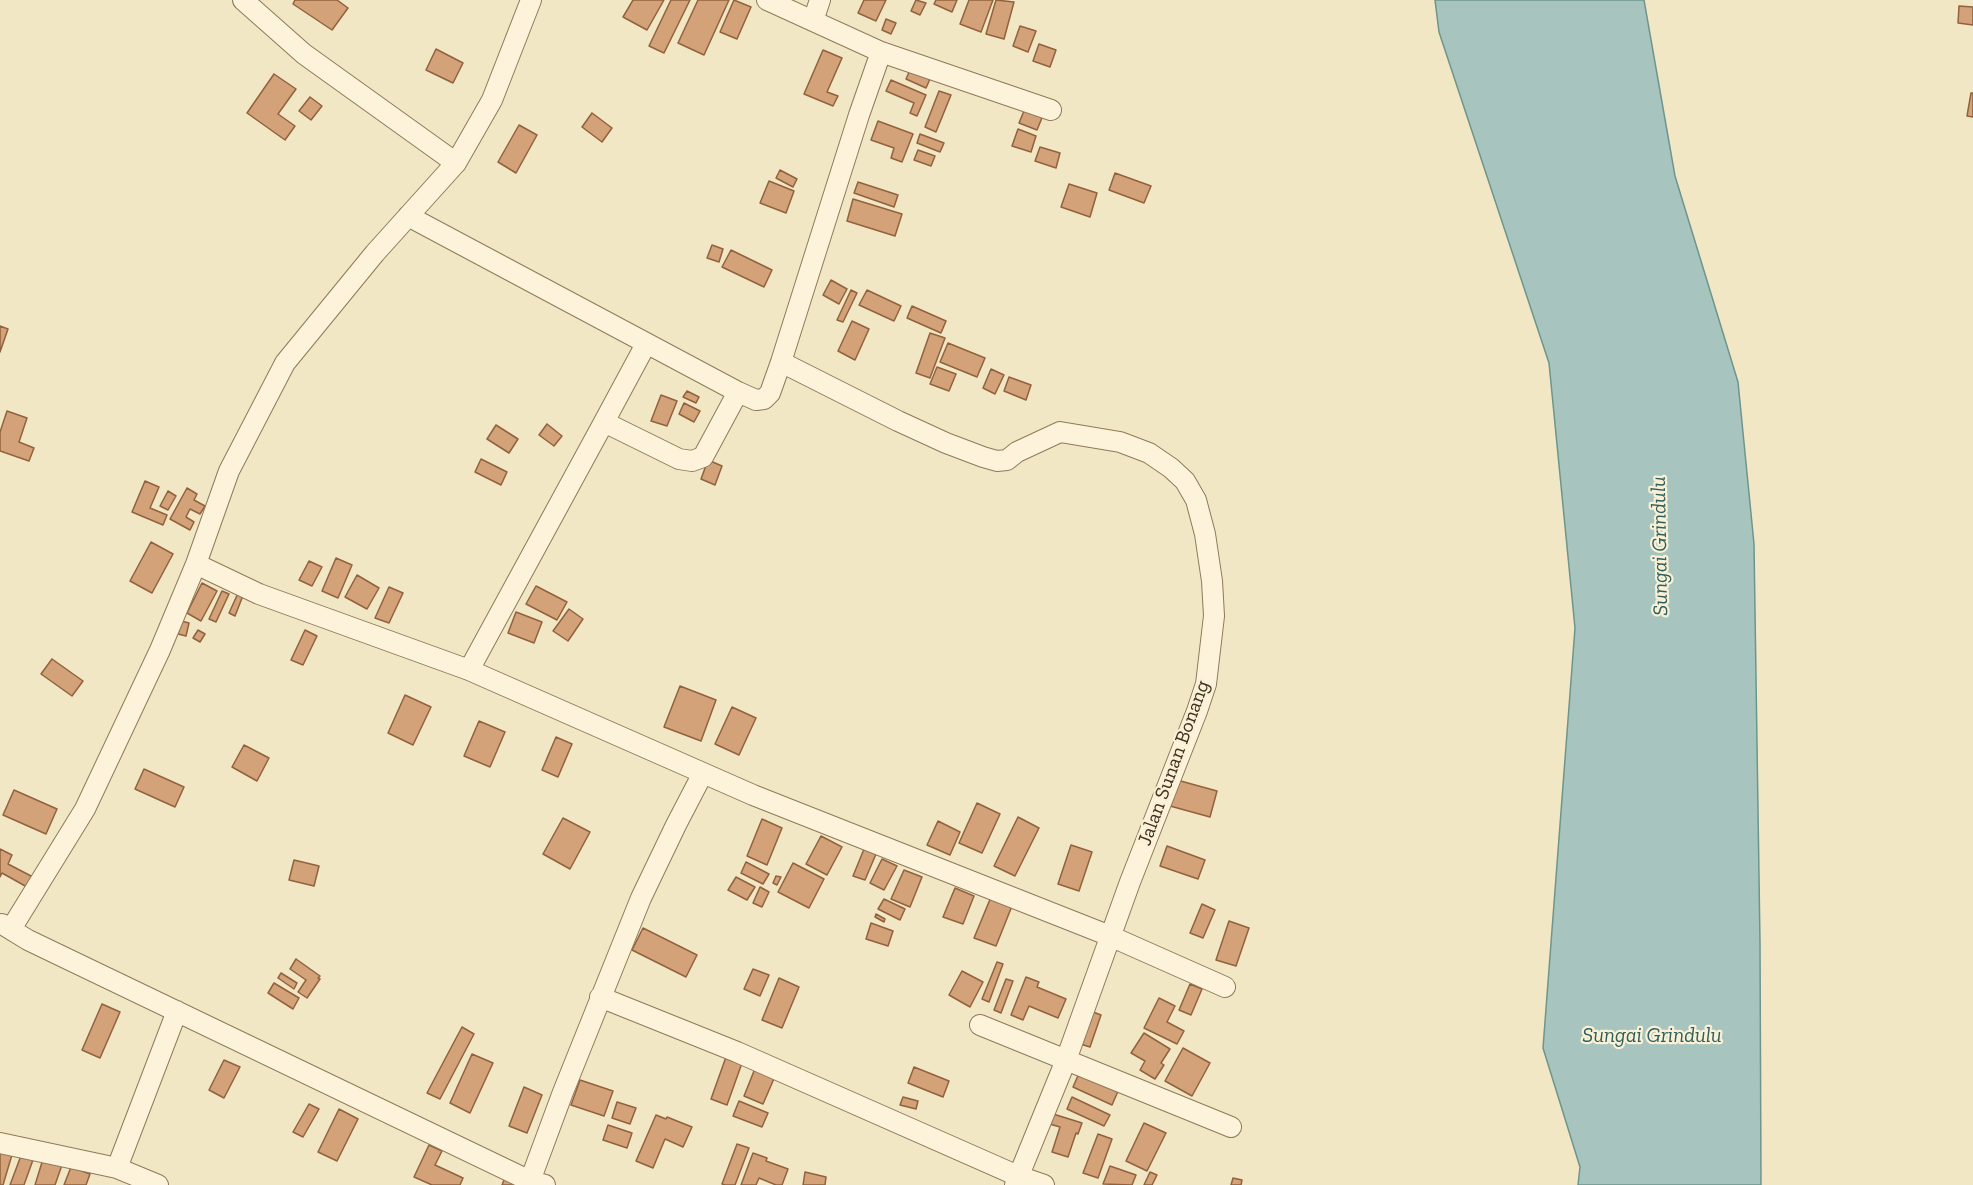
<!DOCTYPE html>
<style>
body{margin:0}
canvas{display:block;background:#f2e7c5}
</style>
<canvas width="1973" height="1185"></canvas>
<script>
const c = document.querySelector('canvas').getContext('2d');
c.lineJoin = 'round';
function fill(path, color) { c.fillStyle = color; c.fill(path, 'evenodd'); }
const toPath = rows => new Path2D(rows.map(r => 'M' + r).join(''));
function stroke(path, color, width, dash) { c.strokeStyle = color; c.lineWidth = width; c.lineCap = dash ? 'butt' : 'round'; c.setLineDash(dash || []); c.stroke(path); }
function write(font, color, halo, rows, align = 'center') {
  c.font = font + ' "Zilla Slab",serif'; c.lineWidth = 4.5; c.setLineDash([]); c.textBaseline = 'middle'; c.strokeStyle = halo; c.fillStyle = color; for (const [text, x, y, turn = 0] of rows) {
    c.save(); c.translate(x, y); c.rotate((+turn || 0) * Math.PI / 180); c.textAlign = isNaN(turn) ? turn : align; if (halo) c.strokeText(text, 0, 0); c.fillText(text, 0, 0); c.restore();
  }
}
const water = toPath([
 [1435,0,1644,0,1675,176,1738,382,1754,544,1760,943,1761,1185,1578,1185,1580,1167,1543,1048,1575,628,1549,363,1439,32,1435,0]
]);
fill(water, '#a7c5be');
stroke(water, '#6d958d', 1.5);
const building = toPath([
 [295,0,337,0,348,8,332,30,293,4,295,0],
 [633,0,664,0,647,30,623,17,633,0],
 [671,0,690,0,664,53,649,46,671,0],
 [698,0,729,0,704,55,678,43,698,0],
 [734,0,751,7,737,39,720,32,734,0],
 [864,0,886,0,876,21,858,13,864,0],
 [916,0,926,3,920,15,911,11,916,0],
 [936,0,957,0,952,12,934,4,936,0],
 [969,0,993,0,981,32,960,24,969,0],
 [996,0,1014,2,1004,39,986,34,996,0],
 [1959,6,1973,7,1973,25,1958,23,1959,6],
 [886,19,896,23,891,34,882,30,886,19],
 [1020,26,1036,31,1028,52,1013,46,1020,26],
 [1039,44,1056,50,1050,67,1033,61,1039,44],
 [436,49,463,63,453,83,426,70,436,49],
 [823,50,842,58,827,92,838,96,833,106,804,94,823,50],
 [910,70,930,79,926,88,906,79,910,70],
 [274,74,296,89,278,114,295,126,285,140,247,113,274,74],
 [891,80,926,95,917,116,910,113,914,103,886,91,891,80],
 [939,91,951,95,936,132,925,127,939,91],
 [1971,93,1973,93,1973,117,1967,116,1971,93],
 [310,97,322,106,311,120,299,111,310,97],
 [1026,106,1044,113,1037,130,1019,123,1026,106],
 [592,113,612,128,602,142,582,127,592,113],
 [878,121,913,134,902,162,891,158,894,148,871,140,878,121],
 [519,125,537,135,516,173,498,162,519,125],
 [1018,129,1036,136,1031,152,1012,146,1018,129],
 [920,134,944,143,940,152,917,143,920,134],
 [1040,147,1060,153,1056,168,1035,161,1040,147],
 [918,150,935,156,931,166,914,160,918,150],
 [780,170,797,179,793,187,776,178,780,170],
 [1115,173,1151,186,1144,203,1109,190,1115,173],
 [769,181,794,191,786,213,760,203,769,181],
 [858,182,898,195,894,207,854,193,858,182],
 [1069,184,1097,193,1090,217,1061,207,1069,184],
 [853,199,902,214,895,236,847,221,853,199],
 [712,245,723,249,719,262,707,258,712,245],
 [731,250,772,270,764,287,722,267,731,250],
 [831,280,847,289,839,304,823,295,831,280],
 [851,290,857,293,843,322,837,320,851,290],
 [867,290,901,306,894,321,859,305,867,290],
 [912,306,946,321,941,333,907,318,912,306],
 [852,321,869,329,855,360,838,351,852,321],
 [0,326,8,329,0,352,0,326],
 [930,333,945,338,930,378,916,373,930,333],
 [948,343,985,358,977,377,940,362,948,343],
 [937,367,956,374,949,391,930,384,937,367],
 [991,369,1004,375,995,394,983,388,991,369],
 [1009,377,1031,385,1026,400,1004,391,1009,377],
 [687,391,699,397,696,403,683,397,687,391],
 [661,395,677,401,667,426,651,421,661,395],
 [684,403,700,411,694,422,679,414,684,403],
 [7,411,27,418,19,442,34,448,29,461,0,451,0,432,7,411],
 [547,424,562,436,554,446,539,435,547,424],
 [496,425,518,439,509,453,487,439,496,425],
 [481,459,507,472,501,485,475,472,481,459],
 [708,460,722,466,715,485,701,479,708,460],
 [145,481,159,487,150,508,167,515,163,525,132,512,145,481],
 [187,488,197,494,194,500,205,506,200,514,190,509,186,517,194,522,190,530,170,519,187,488],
 [168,491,176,496,168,510,160,506,168,491],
 [151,542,173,554,152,593,130,581,151,542],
 [336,558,352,565,338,598,322,591,336,558],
 [309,561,322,567,312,586,299,580,309,561],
 [357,575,379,588,367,609,345,597,357,575],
 [202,583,217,591,201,621,187,613,202,583],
 [536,586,567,602,557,620,526,604,536,586],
 [389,587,403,593,389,623,375,618,389,587],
 [222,591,229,594,216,622,209,619,222,591],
 [239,591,244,593,235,616,229,613,239,591],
 [569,609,583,619,568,641,553,631,569,609],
 [516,612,542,622,534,643,508,633,516,612],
 [181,621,189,623,186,636,178,634,181,621],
 [198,630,205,634,200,642,193,638,198,630],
 [305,630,317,636,303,665,291,660,305,630],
 [52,659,83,681,72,696,41,674,52,659],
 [680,686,716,700,701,741,664,727,680,686],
 [405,695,431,707,413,745,388,733,405,695],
 [732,707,756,718,739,755,715,744,732,707],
 [479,721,505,732,490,767,464,756,479,721],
 [556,737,572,744,558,777,542,770,556,737],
 [244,745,269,758,257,781,232,767,244,745],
 [144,769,184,787,175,807,135,789,144,769],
 [1177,780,1217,791,1210,817,1170,806,1177,780],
 [14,790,57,809,46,834,3,815,14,790],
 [977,803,1000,814,982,853,959,843,977,803],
 [1018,817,1039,828,1015,876,994,866,1018,817],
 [563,818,590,832,570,869,543,854,563,818],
 [762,819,782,828,767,865,747,856,762,819],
 [938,821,960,832,950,855,927,845,938,821],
 [821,836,842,847,827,875,806,864,821,836],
 [1071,845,1092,852,1079,891,1058,884,1071,845],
 [1167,846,1205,860,1198,879,1160,866,1167,846],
 [0,849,12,855,8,864,33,877,27,887,2,873,0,877,0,849],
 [864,849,876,854,865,880,853,876,864,849],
 [882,859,897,866,884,890,870,883,882,859],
 [294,860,319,866,314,886,289,880,294,860],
 [746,862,769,874,763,884,741,873,746,862],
 [793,863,824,879,809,908,778,892,793,863],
 [904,870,922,877,910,907,891,899,904,870],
 [776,876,781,877,777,885,773,883,776,876],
 [736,877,755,887,747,900,728,890,736,877],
 [760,887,769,892,762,907,753,903,760,887],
 [955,888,974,896,963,924,943,917,955,888],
 [991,897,1012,906,996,946,974,938,991,897],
 [884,899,905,909,900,920,878,909,884,899],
 [1202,904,1215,910,1203,938,1190,933,1202,904],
 [876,914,885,919,884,922,875,917,876,914],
 [1229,921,1249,928,1236,966,1216,960,1229,921],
 [871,923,893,931,888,946,866,939,871,923],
 [643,928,697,955,686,977,632,950,643,928],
 [296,959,320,976,318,978,320,979,307,998,298,992,306,980,290,969,296,959],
 [997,962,1003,964,989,1002,982,999,997,962],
 [753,969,769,975,760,996,744,989,753,969],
 [962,971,983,982,970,1007,949,995,962,971],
 [281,973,297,983,294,989,278,978,281,973],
 [1026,977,1039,982,1037,987,1066,999,1058,1018,1029,1006,1023,1020,1011,1015,1026,977],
 [779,978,799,987,782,1028,762,1020,779,978],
 [1006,979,1013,981,1001,1013,994,1010,1006,979],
 [274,983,299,998,293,1009,268,993,274,983],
 [1190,984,1202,989,1191,1015,1179,1010,1190,984],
 [1159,998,1175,1006,1167,1022,1184,1031,1177,1044,1144,1028,1159,998],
 [102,1004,120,1012,100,1058,82,1050,102,1004],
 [1088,1010,1101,1015,1090,1047,1077,1043,1088,1010],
 [462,1027,474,1034,440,1099,427,1093,462,1027],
 [1144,1033,1170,1049,1161,1063,1164,1065,1155,1079,1140,1070,1145,1061,1131,1053,1144,1033],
 [1183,1048,1210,1063,1192,1096,1165,1081,1183,1048],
 [472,1054,493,1063,470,1113,450,1103,472,1054],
 [726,1057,742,1063,727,1105,711,1099,726,1057],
 [224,1060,240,1067,224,1098,209,1090,224,1060],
 [756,1066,776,1074,763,1104,744,1096,756,1066],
 [914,1067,949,1081,943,1097,908,1083,914,1067],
 [1080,1071,1119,1089,1112,1105,1073,1087,1080,1071],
 [580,1080,613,1091,604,1116,571,1105,580,1080],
 [524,1087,542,1095,527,1133,509,1126,524,1087],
 [903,1097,918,1101,916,1109,900,1105,903,1097],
 [1072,1097,1110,1115,1104,1126,1067,1109,1072,1097],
 [739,1101,768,1113,762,1127,733,1116,739,1101],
 [617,1102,636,1108,630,1124,612,1118,617,1102],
 [309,1104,319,1109,303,1137,293,1132,309,1104],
 [339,1109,358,1119,337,1161,318,1152,339,1109],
 [1050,1113,1082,1123,1078,1134,1076,1133,1068,1157,1052,1152,1060,1127,1046,1123,1050,1113],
 [656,1115,666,1119,667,1117,692,1127,683,1147,665,1139,653,1168,636,1161,656,1115],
 [1144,1123,1166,1133,1147,1171,1126,1161,1144,1123],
 [608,1125,632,1133,627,1148,603,1140,608,1125],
 [1098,1134,1112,1139,1098,1178,1083,1173,1098,1134],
 [0,1144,14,1148,3,1185,0,1185,0,1144],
 [737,1144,749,1148,735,1185,725,1185,722,1184,737,1144],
 [429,1145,442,1151,435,1165,463,1178,460,1185,432,1185,414,1177,429,1145],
 [22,1153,34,1157,24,1185,10,1185,22,1153],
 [753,1153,767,1158,766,1161,788,1169,782,1185,776,1185,759,1178,756,1185,741,1185,753,1153],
 [43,1159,62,1165,55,1185,35,1185,43,1159],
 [1110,1166,1136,1175,1132,1185,1103,1184,1110,1166],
 [71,1167,90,1174,86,1185,64,1185,71,1167],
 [805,1172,826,1177,825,1185,803,1185,805,1172],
 [1150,1172,1157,1175,1152,1185,1144,1185,1150,1172],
 [506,1175,525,1185,502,1185,506,1175],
 [1233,1178,1242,1180,1241,1185,1231,1185,1233,1178]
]);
fill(building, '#d3a278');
stroke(building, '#91623d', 1.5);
const street = toPath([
 [243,0,304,54,456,163],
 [767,0,881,52,1051,110],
 [813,21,820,0],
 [408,216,738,392,756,400,764,399,770,393,781,362,859,115,881,52],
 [781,362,898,421,946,443,983,457,997,461,1007,460,1017,452,1060,432,1120,442,1149,453,1171,468,1185,481,1196,500,1205,534,1212,581,1214,616,1206,684,1197,711,1130,882,1066,1060,1015,1185],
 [604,422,646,344],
 [196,564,259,594,469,670,753,795,1110,936,1225,987],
 [469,670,604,422,679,459,692,461,703,457,738,392],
 [2,924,28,940,530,1181,545,1185],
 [11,929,85,809,160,650,196,564,229,471,285,363,375,253,456,163,492,100,531,0],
 [600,997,737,1052,1018,1176,1044,1185],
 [980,1025,1231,1127],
 [0,1143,117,1168],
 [530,1181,563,1092,641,898,676,825,703,773],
 [158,1185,117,1168,177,1011]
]);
stroke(street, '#8f7959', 22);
stroke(street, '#fcf3da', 20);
write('20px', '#3e2f1e', '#f9f0d6', [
 ["Jalan Sunan Bonang",1174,763,-70]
]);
write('italic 21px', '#2c5f5e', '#f9f0d6', [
 ["Sungai Grindulu",1660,546,-91],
 ["Sungai Grindulu",1652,1036]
]);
</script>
